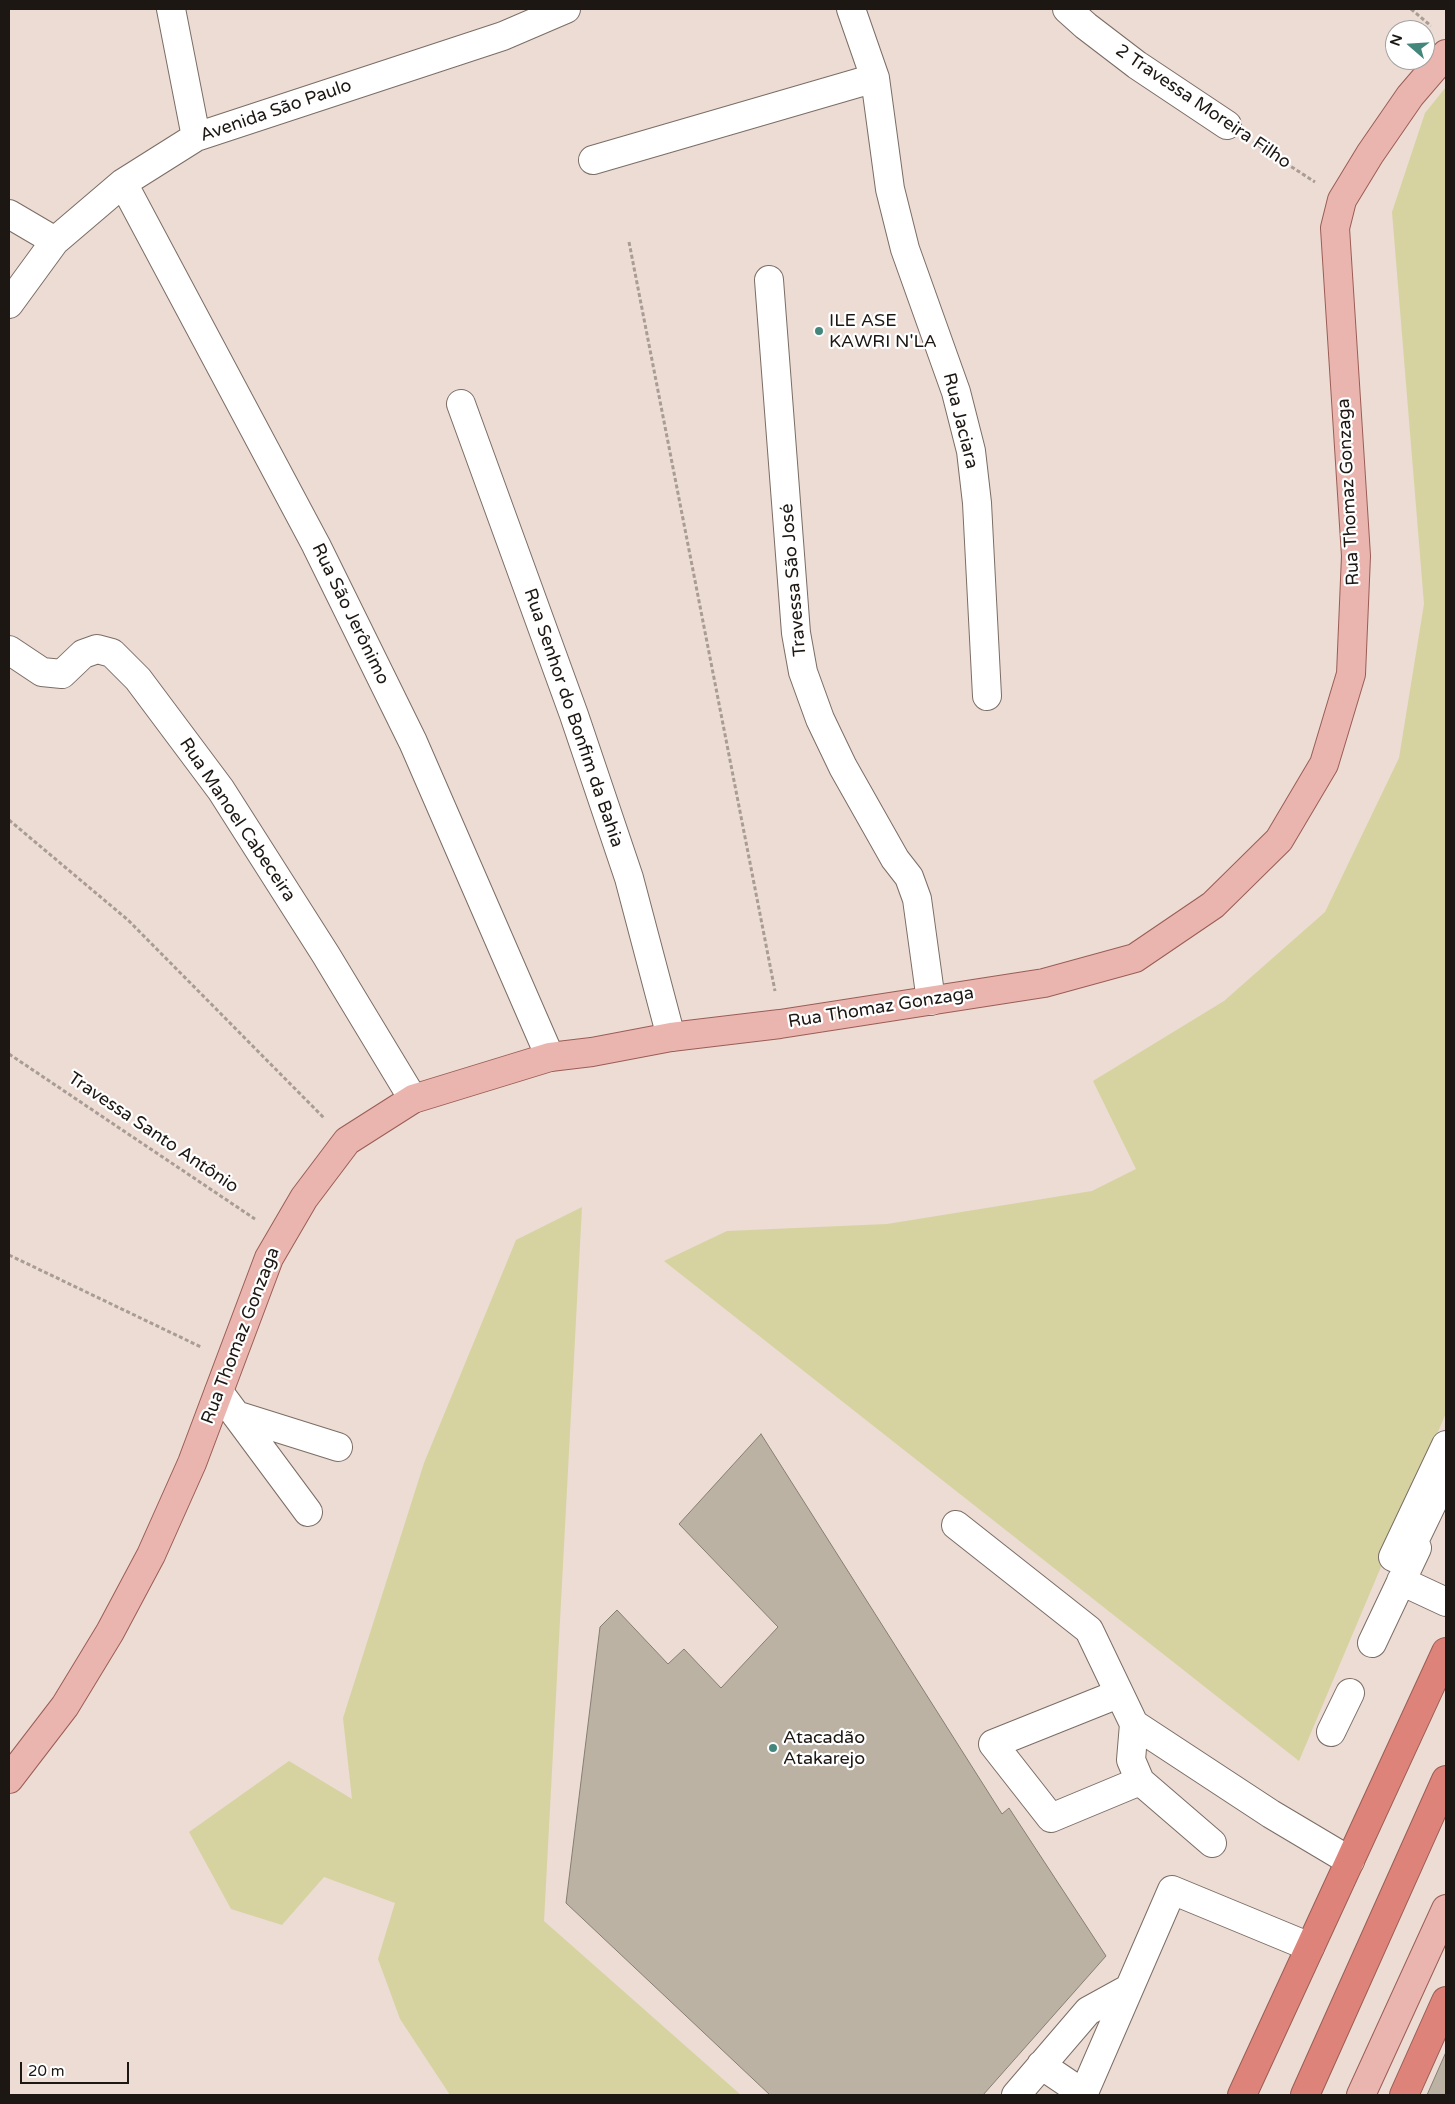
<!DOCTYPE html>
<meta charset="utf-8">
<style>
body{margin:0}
#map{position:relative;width:1455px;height:2104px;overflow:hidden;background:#ecdcd3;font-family:"Varela Round",sans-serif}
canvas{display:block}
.frame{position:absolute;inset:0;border:10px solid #1c1713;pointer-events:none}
.north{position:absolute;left:1385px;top:20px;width:50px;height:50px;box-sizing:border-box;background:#fff;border:1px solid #a4a2a1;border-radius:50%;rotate:289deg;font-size:14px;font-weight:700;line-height:20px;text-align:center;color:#1c1713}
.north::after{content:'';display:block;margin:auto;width:18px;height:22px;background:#43877c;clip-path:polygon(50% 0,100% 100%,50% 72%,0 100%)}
.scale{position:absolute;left:20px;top:2062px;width:109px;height:22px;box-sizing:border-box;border:2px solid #1c1713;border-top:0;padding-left:6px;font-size:15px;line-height:18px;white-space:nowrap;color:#1c1713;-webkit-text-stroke:4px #fff;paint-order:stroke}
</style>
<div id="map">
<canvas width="1455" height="2104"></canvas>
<div class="frame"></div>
<div class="north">N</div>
<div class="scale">20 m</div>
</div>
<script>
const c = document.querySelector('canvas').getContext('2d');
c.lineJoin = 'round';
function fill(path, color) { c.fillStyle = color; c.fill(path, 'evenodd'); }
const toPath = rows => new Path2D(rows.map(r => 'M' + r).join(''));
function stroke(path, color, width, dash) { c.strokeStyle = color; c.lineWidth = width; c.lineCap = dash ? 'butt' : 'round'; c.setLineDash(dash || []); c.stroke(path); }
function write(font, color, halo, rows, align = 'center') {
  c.font = font + ' "Varela Round",sans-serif'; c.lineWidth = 4.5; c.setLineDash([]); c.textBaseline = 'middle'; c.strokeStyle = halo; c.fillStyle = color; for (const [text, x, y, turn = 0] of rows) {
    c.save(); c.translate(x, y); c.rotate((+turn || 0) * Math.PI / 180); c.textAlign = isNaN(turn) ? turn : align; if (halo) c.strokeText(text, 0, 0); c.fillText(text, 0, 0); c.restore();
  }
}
fill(toPath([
 [1446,87,1446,1413,1299,1761,664,1261,727,1231,887,1224,1092,1191,1136,1169,1093,1081,1224,1001,1325,912,1399,758,1424,604,1392,212,1425,113],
 [582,1207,544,1921,741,2095,450,2095,400,2019,378,1959,395,1903,324,1877,282,1925,231,1909,189,1832,289,1761,352,1799,343,1718,424,1463,516,1240]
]), '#d6d3a1');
const building = toPath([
 [761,1434,1002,1814,1009,1808,1106,1956,983,2095,770,2095,566,1903,600,1627,617,1610,668,1664,684,1649,721,1688,778,1627,679,1524,761,1434],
 [1446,2052,1446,2095,1427,2095,1446,2052]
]);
fill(building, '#bbb2a4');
stroke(building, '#867e71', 1);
const minor = toPath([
 [171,9,196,137],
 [851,9,875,78,890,189,905,249,956,392,971,451,977,503,987,696],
 [1067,9,1086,26,1137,65,1227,125],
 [593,160,875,78],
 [123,183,316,545,413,742,550,1057],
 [9,214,55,241],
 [769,280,796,633,803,672,820,719,843,767,895,859,909,877,917,899,931,1001],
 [9,304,55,241,123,183,196,137,503,36,566,9],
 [461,404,574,715,629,878,671,1037],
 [9,650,42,672,62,674,83,654,97,649,112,653,138,679,221,790,326,955,413,1099],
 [219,1392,308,1512],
 [236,1415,338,1447],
 [1446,1445,1393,1557,1404,1562,1446,1475],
 [956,1525,1089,1630,1134,1724,1271,1814,1350,1861],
 [1401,1581,1446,1602],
 [1372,1643,1417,1548],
 [1118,1694,993,1744,1051,1818,1140,1781],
 [1134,1724,1131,1760,1140,1781,1212,1843],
 [1331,1732,1350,1693],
 [1041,2065,1084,2094],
 [1016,2095,1088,2011,1128,1989],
 [1083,2095,1172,1890,1310,1947]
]);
const major = toPath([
 [9,1779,65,1706,110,1632,151,1555,192,1463,269,1258,304,1198,347,1141,413,1099,550,1057,592,1052,671,1037,780,1024,1044,983,1135,958,1213,905,1279,840,1324,764,1351,674,1356,556,1335,228,1342,200,1370,154,1410,96,1446,54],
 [1361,2095,1446,1909]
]);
const highway = toPath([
 [1242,2095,1446,1652],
 [1305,2095,1446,1780],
 [1404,2095,1446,2001]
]);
stroke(minor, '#7b6d65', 30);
stroke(major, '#9a5d55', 30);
stroke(highway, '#9a5d55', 30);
stroke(toPath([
 [1411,9,1431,26],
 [1253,142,1315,182],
 [629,242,775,991],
 [9,820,128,920,324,1118],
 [9,1054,255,1219],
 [9,1255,201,1347]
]), '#a99c95', 3, [4, 2.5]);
stroke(minor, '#fff', 28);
stroke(major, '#ebb5af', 28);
stroke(highway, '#de8379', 28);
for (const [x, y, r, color] of [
 [819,331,5,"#43877c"],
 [773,1748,5,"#43877c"]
]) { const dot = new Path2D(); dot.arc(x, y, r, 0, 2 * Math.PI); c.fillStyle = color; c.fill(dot); stroke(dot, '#fff', 2); }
write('18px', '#1c1713', '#fff', [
 ["2 Travessa Moreira Filho",1203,107,34],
 ["Avenida São Paulo",276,111,-19],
 ["Rua Jaciara",960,421,76],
 ["Rua Thomaz Gonzaga",1349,492,-93],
 ["Travessa São José",794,580,-95],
 ["Rua São Jerônimo",350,614,64],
 ["Rua Senhor do Bonfim da Bahia",573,718,71],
 ["Rua Manoel Cabeceira",237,820,56],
 ["Rua Thomaz Gonzaga",881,1008,-9],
 ["Travessa Santo Antônio",153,1133,34],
 ["Rua Thomaz Gonzaga",241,1336,-69]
]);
write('18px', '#1c1713', '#fff', [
 ["ILE ASE",829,321],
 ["KAWRI N'LA",829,342],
 ["Atacadão",783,1738],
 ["Atakarejo",783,1759]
], 'left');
</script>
